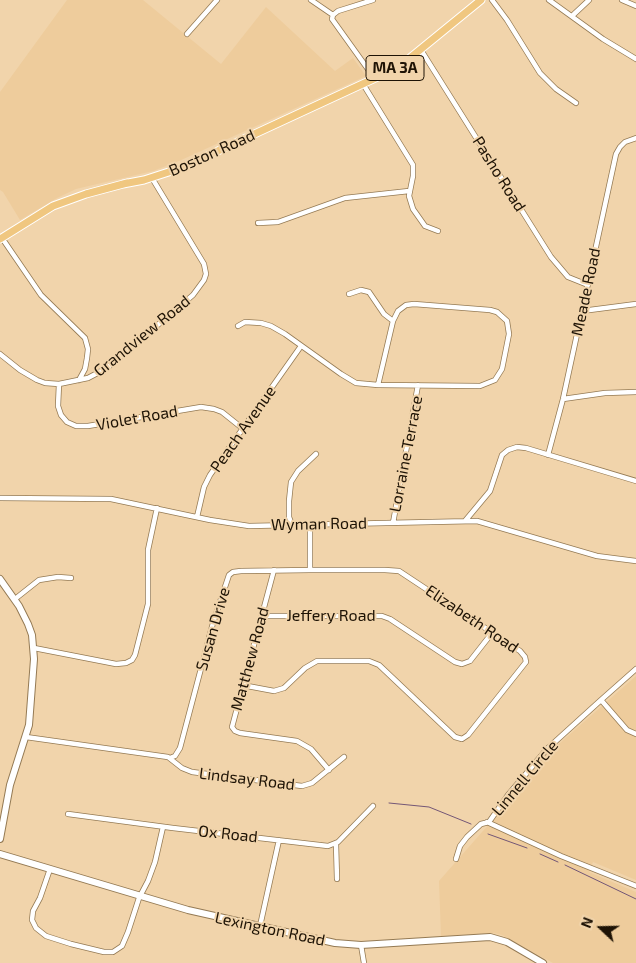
<!DOCTYPE html>
<style>
body{margin:0}
#map{position:relative;width:636px;height:963px;overflow:hidden;background:#f1d4ab;font-family:"Exo 2",sans-serif}
canvas{display:block}
.north{position:absolute;left:576px;top:903px;width:50px;height:50px;-webkit-text-stroke:4px #f1d4ab;paint-order:stroke;rotate:291deg;font-size:14px;font-weight:700;line-height:20px;text-align:center;color:#1e1305}
.north::after{content:'';display:block;margin:auto;width:18px;height:22px;background:#1e1305;clip-path:polygon(50% 0,100% 100%,50% 72%,0 100%)}
</style>
<div id="map">
<canvas width="636" height="963"></canvas>
<div class="north">N</div>
</div>
<script>
const c = document.querySelector('canvas').getContext('2d');
c.lineJoin = 'round';
function fill(path, color) { c.fillStyle = color; c.fill(path, 'evenodd'); }
const toPath = rows => new Path2D(rows.map(r => 'M' + r).join(''));
function stroke(path, color, width, dash) { c.strokeStyle = color; c.lineWidth = width; c.lineCap = dash ? 'butt' : 'round'; c.setLineDash(dash || []); c.stroke(path); }
function write(font, color, halo, rows, align = 'center') {
  c.font = font + ' "Exo 2",sans-serif'; c.lineWidth = 4; c.setLineDash([]); c.textBaseline = 'middle'; c.strokeStyle = halo; c.fillStyle = color; for (const [text, x, y, turn = 0] of rows) {
    c.save(); c.translate(x, y); c.rotate((+turn || 0) * Math.PI / 180); c.textAlign = isNaN(turn) ? turn : align; if (halo) c.strokeText(text, 0, 0); c.fillText(text, 0, 0); c.restore();
  }
}
fill(toPath([
 [67,0,143,0,221,64,266,7,335,71,353,58,366,76,179,161,153,171,76,189,57,198,20,220,3,192,0,190,0,92],
 [636,676,636,880,593,862,589,872,636,892,636,963,553,963,502,935,494,933,441,936,439,881,482,832,499,814,544,757]
]), '#eecc9c');
stroke(toPath([
 [389,803,429,807,471,824],
 [488,834,527,848],
 [540,854,558,862],
 [565,865,636,899]
]), '#735676', 1);
const street = toPath([
 [311,0,333,15,332,19,375,79],
 [492,0,507,20,540,73,556,89,576,103],
 [549,0,603,39,636,59],
 [622,0,636,6],
 [333,15,338,11,373,0],
 [572,16,589,0],
 [187,34,217,0],
 [421,50,551,257,568,277,588,285],
 [363,84,413,165,413,176,409,196,413,209,425,226,438,231],
 [258,223,278,222,345,198,409,191],
 [2,238,41,295,85,338,88,349,87,358,85,369,79,380],
 [349,294,361,290,369,292,384,314,393,321],
 [582,311,636,304],
 [238,326,245,322,261,323,271,326,285,334,341,374,356,383,378,385,480,386,495,380,502,369,509,334,507,321,497,312,490,310,414,304,406,305,398,311,393,321,378,385],
 [0,354,20,370,37,380,45,383,59,384,88,378,107,368,193,295,204,280,206,274,204,264,152,178],
 [59,384,58,406,61,415,67,422,76,426,88,426,201,407,214,409,222,412,242,428],
 [563,399,605,393,636,392],
 [548,455,563,399,616,154,620,147,625,142,636,138],
 [0,498,111,499,210,520,249,526,477,521,597,556,636,561],
 [197,517,204,487,210,475,301,346],
 [465,521,490,491,502,455,508,450,517,447,526,448,636,481],
 [393,523,418,385],
 [292,525,289,517,289,501,291,482,298,471,316,454],
 [274,570,232,727,235,731,240,733,297,741,311,749,329,770],
 [15,599,39,580,58,577,71,578],
 [262,616,382,616,390,619,455,662,462,664,470,661,492,633],
 [34,648,116,664,126,663,132,660,135,655,148,604,148,550,157,508],
 [636,669,601,700,627,730,636,734],
 [242,685,274,691,284,688,305,668,317,661,369,661,379,665,455,737,462,739,468,735,526,662,525,657,520,651,399,571,385,570,310,570,310,525],
 [26,737,168,757,182,768,192,772,302,786,312,783,344,757],
 [170,758,175,756,180,748,213,623,229,575,233,572,241,571,310,570],
 [68,814,173,828,328,846,338,842,373,806],
 [487,822,561,856,636,886],
 [336,844,337,879],
 [456,859,460,846,467,837,481,824,489,822,508,795,547,749,601,700],
 [50,869,40,898,33,911,32,920,36,928,46,936,71,944,104,952,113,952,122,946,128,932,139,898,148,881,155,862,163,827],
 [260,926,279,840],
 [361,945,364,963]
]);
const secondary = toPath([
 [0,579,19,606,28,624,32,635,34,659,29,725,10,785,0,839],
 [0,854,188,910,335,943,361,945,490,937,507,942,543,963]
]);
const primary = toPath([
 [123,184,144,180,181,168,382,75,410,58,481,0],
 [0,239,53,206,86,194,127,183]
]);
stroke(street, '#947a54', 6);
stroke(secondary, '#947a54', 8);
stroke(primary, '#fff', 9);
stroke(street, '#fff', 4.5);
stroke(secondary, '#fff', 6);
stroke(primary, '#f0c780', 7);
for (const [x, y, w] of [
 [395,68,58]
]) { const box = new Path2D(); box.roundRect(x - w / 2, y - 12.5, w, 25, 4); c.fillStyle = '#f1d4ab'; c.fill(box); stroke(box, '#1e1305', 1); }
write('bold 15px', '#1e1305', null, [
 ["MA 3A",395,68]
]);
write('16px', '#1e1305', '#f1d4ab', [
 ["Boston Road",212,153,-24],
 ["Pasho Road",499,174,58],
 ["Meade Road",586,292,-78],
 ["Grandview Road",142,336,-39],
 ["Violet Road",137,418,-10],
 ["Peach Avenue",243,429,-55],
 ["Lorraine Terrace",406,454,-79],
 ["Wyman Road",319,524,-1],
 ["Jeffery Road",331,616],
 ["Elizabeth Road",472,619,34],
 ["Susan Drive",213,629,-74],
 ["Matthew Road",250,659,-75],
 ["Linnell Circle",525,778,-50],
 ["Lindsay Road",247,779,7],
 ["Ox Road",228,834,6],
 ["Lexington Road",270,929,12]
]);
</script>
